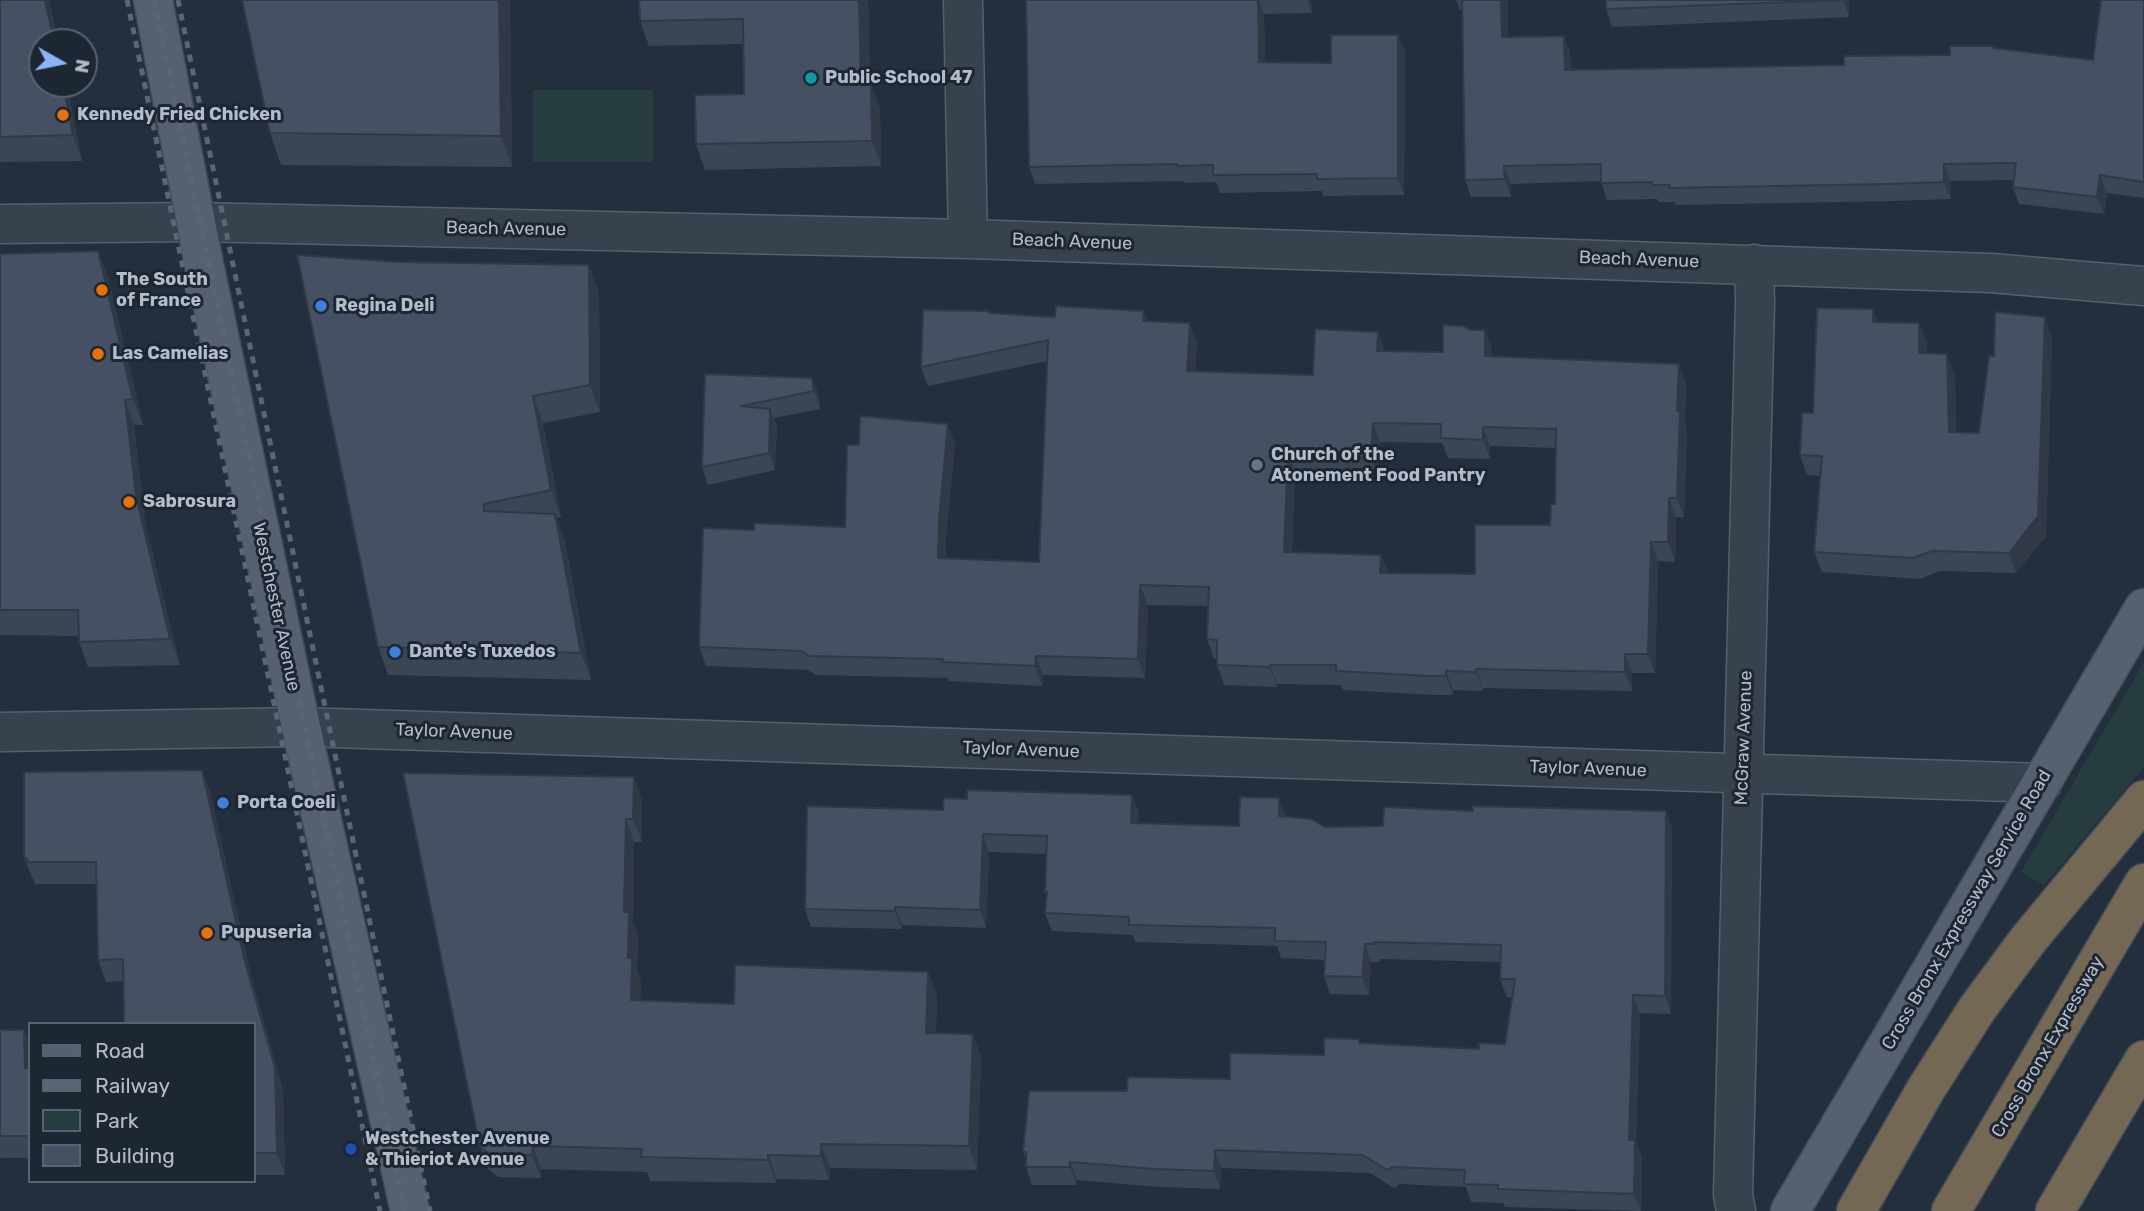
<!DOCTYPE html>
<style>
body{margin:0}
#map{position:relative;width:2144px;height:1211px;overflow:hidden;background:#242f3e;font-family:Rubik,sans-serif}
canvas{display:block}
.legend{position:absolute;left:28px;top:1022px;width:228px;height:161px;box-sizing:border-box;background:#1d2633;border:2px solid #59626f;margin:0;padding:9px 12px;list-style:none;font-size:21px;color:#b4bcc9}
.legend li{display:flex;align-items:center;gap:14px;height:35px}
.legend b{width:35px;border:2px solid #59626f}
.north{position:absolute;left:28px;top:28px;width:70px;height:70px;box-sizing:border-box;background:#1d2633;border:2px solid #59626f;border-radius:50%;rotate:99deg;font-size:19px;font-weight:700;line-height:28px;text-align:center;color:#b4bcc9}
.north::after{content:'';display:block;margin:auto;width:24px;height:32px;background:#8ab4f8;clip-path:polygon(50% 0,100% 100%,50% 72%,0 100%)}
</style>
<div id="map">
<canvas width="2144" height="1211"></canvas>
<ul class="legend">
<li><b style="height:9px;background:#56606e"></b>Road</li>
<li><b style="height:9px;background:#5a6575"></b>Railway</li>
<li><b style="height:19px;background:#263c3f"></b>Park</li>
<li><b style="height:19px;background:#455162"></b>Building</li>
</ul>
<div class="north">N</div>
</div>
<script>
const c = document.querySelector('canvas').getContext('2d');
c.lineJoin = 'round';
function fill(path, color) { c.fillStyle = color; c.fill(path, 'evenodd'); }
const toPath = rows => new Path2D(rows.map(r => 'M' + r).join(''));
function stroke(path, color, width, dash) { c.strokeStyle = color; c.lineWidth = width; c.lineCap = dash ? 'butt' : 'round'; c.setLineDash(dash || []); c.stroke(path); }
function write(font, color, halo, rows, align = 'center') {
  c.font = font + ' Rubik,sans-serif'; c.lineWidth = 6; c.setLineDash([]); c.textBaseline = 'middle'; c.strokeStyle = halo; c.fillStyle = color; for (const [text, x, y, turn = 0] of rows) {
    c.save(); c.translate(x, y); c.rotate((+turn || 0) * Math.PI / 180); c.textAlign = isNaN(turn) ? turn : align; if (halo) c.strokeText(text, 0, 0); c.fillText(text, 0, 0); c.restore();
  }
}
fill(toPath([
 [533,90,653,90,653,162,533,162],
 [2144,662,2144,767,2044,885,2021,872]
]), '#263c3f');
const minor = toPath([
 [963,0,968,239],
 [0,224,196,222,968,239,1991,273,2144,286],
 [0,732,301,727,2042,783],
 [1736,1211,1733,1195,1755,303,1754,264]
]);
const major = toPath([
 [153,0,204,264,301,727,410,1211],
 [1790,1211,2144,608]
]);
const highway = toPath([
 [1856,1211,1926,1089,1977,1009,2028,940,2144,800],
 [1951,1211,2144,883],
 [2055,1211,2144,1060]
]);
stroke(minor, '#565f6c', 41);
stroke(major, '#414a57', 41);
stroke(highway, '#434c59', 41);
stroke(minor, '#38414e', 38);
stroke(major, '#56606e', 38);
stroke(highway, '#746855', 38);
stroke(toPath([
 [127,0,380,1211],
 [154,0,405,1211],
 [178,0,430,1211]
]), '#5a6575', 5, [7, 7]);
fill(toPath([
 [0,0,49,0,58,42,42,84,67,84,82,161,0,162],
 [242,0,510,0,512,167,281,165,270,133],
 [639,0,868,0,870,83,871,83,880,109,881,166,705,170,696,144,744,94,743,44,649,46,640,21],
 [1026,0,1311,0,1312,13,1264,14,1265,62,1331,63,1405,52,1404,195,1323,196,1322,191,1220,193,1216,182,1184,183,1183,181,1035,184,1029,167],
 [1456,0,1508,0,1508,37,1564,36,1570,53,1571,70,1844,65,1950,55,1993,46,1994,48,2093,60,2144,0,2144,198,2107,193,2104,214,2019,204,2013,187,2014,180,1950,181,1951,199,1894,201,1676,205,1675,202,1659,202,1657,199,1607,200,1601,181,1511,184,1511,197,1471,197,1465,180,1462,10,1460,10],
 [1849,0,1849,17,1612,27,1606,9],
 [98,251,108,277,143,425,134,425,145,522,180,665,88,667,79,642,78,636,0,635,0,254],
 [399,262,589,265,599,293,600,412,543,423,561,517,556,518,565,542,591,680,388,675,378,647],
 [990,313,1148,321,1197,342,1195,371,1313,375,1384,351,1443,352,1471,330,1485,330,1492,349,1492,357,1686,383,1685,423,1687,430,1684,517,1676,517,1675,562,1658,561,1655,673,1632,673,1632,691,1483,688,1483,691,1453,690,1453,695,1436,695,1343,690,1341,685,1277,684,1277,687,1224,685,1217,665,1217,659,1214,659,1207,639,1208,606,1148,605,1145,678,1043,675,1042,686,949,681,948,678,816,675,808,670,706,666,699,647,754,530,845,527,955,443,946,538,946,559,1039,562,1047,361,928,386,921,367],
 [1380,442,1442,443,1448,458,1490,459,1490,446,1556,448,1555,504,1550,525,1475,574,1388,573,1381,555,1292,552,1295,472,1378,477],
 [1878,322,1919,323,1927,343,1926,353,1955,374,1956,432,1979,433,1994,356,2052,337,2046,536,2016,573,1940,571,1920,579,1822,572,1814,552,1820,476,1807,475,1800,455,1813,413],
 [705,374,812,378,819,396,820,409,774,418,777,426,775,470,708,485,702,467],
 [202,770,210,792,252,980,283,1090,285,1175,254,1175,254,1024,123,981,106,982,98,960,96,884,35,884,24,858],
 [634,777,642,801,642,842,634,842,633,922,638,935,637,970,641,982,640,1000,734,1004,928,972,937,996,936,1033,973,1034,981,1057,977,1170,830,1168,829,1180,777,1179,776,1183,650,1181,647,1172,541,1169,541,1178,498,1177,489,1170,480,1147],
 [1132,795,1139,813,1138,823,1239,826,1286,817,1325,827,1383,826,1473,811,1666,811,1672,829,1671,1014,1640,1013,1636,1141,1642,1158,1641,1211,1505,1207,1503,1203,1471,1202,1466,1187,1399,1184,1394,1188,1370,1173,1221,1168,1220,1189,1160,1187,1077,1180,1077,1185,1032,1185,1026,1167,1026,1160,1023,1152,1127,1091,1230,1079,1324,1055,1361,1044,1479,1049,1505,1044,1512,997,1507,997,1500,979,1501,962,1380,959,1380,962,1371,962,1369,995,1330,994,1324,976,1325,960,1281,958,1277,946,1135,942,1133,935,1052,931,1045,913,1047,897,1045,892,1046,854,989,852,986,928,902,925,902,929,811,927,805,909,943,810,967,799],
 [0,1030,24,1030,30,1045,30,1158,1,1158,0,1156]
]), '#3b4654');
fill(toPath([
 [45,0,49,0,58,42,54,42],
 [499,0,510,0,512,167,501,136],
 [859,0,868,0,870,109,861,84],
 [1258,0,1259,0,1264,14,1266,80,1259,62],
 [1307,0,1311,0,1312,13],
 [1501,0,1508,0,1508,54,1502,37],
 [1843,0,1849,0,1849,17],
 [1398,35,1405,52,1404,195,1398,178],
 [1564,36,1570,53,1571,87,1565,70],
 [871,83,880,109,881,166,872,141],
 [63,84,67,84,82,161,73,135],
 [1944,164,1950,181,1951,199,1944,182],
 [1504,166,1511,184,1511,197,1505,179],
 [2100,175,2107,193,2104,214,2097,197],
 [98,251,108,277,143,425,133,399],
 [589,265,599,293,600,412,590,385],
 [1873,309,1880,329,1873,322],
 [1144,311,1151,330,1143,321],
 [2045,317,2052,337,2046,536,2016,573,2009,553],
 [1190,323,1197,342,1194,390,1187,371],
 [1919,323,1927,343,1926,373,1919,353],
 [1485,330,1492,349,1492,376,1485,356],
 [1378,332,1385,352,1377,351],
 [1947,354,1955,374,1957,452,1949,432],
 [1679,364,1686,383,1685,423,1687,430,1684,517,1677,498,1677,411],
 [812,378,819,396,820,409,814,391],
 [533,396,543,423,561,517,551,490],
 [125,400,134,425,145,522,180,665,170,639,136,496],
 [770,409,777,426,775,470,769,453],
 [1373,423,1380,442,1378,477,1371,458],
 [948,424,955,443,946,538,945,578,938,558,939,519],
 [1483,427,1490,446,1490,459,1483,440],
 [1288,453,1295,472,1291,571,1284,552],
 [1669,498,1676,517,1675,562,1668,542],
 [555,514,565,542,591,680,581,653],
 [1651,542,1658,561,1655,673,1648,654],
 [1381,555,1388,575,1380,573],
 [1140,585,1148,605,1145,678,1138,659],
 [1625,654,1632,673,1632,691,1625,672],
 [1036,656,1043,675,1042,686,1035,666],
 [1270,665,1277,684,1277,687,1270,667],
 [1476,669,1483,688,1483,691,1476,672],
 [1446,671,1453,690,1453,695,1446,676],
 [202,770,210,792,252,980,283,1090,285,1175,277,1153,244,958],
 [634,777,642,801,642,842,633,819],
 [1132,795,1139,813,1138,841,1131,823],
 [1279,798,1286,816,1285,834,1279,816],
 [1666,811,1672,829,1671,1014,1665,996],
 [626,819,634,842,633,922,638,935,637,970,641,982,640,1024,631,1000,624,912],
 [983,834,989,852,986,928,980,910],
 [895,907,902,925,902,929,895,911],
 [1365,944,1371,962,1369,995,1362,977],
 [928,972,937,996,935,1057,926,1033],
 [1633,995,1640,1013,1636,1141,1642,1158,1641,1211,1634,1194,1629,1140],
 [24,1030,30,1045,30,1082,25,1068],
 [973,1034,981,1057,977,1170,969,1146],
 [821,1144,830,1168,829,1180,821,1156],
 [533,1146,541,1169,541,1178,532,1155],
 [1215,1150,1221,1168,1220,1189,1214,1171],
 [768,1155,777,1179,776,1183,768,1160],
 [1070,1162,1077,1180,1077,1185,1070,1167]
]), '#303945');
const building = toPath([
 [0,0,45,0,54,42,42,42,42,84,63,84,73,135,0,137,0,0],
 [242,0,499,0,501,136,270,133,242,0],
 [639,0,859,0,861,84,871,83,872,141,696,144,695,95,744,94,743,19,640,21,639,0],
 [1026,0,1258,0,1259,62,1331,63,1331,35,1398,35,1398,178,1317,179,1317,174,1213,175,1213,165,1177,166,1177,164,1029,167,1026,0],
 [1462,0,1501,0,1502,37,1564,36,1565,70,1844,65,1844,56,1950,55,1950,46,1993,46,1993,48,2093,60,2101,0,2144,0,2144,182,2100,175,2097,197,2013,187,2016,163,1944,164,1944,182,1888,184,1669,188,1670,185,1652,185,1652,182,1601,183,1601,164,1504,166,1505,179,1465,180,1462,0],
 [1606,0,1843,0,1606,9,1606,0],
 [98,251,133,399,125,400,136,496,170,639,79,642,78,610,0,610,0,254,98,251],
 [297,255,399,262,589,265,590,385,533,396,551,490,484,504,484,511,555,514,581,653,378,647,297,255],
 [1056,306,1144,311,1143,321,1190,323,1187,371,1313,375,1315,329,1378,332,1377,351,1443,352,1443,325,1463,326,1471,330,1485,330,1485,356,1679,364,1677,411,1680,411,1677,498,1669,498,1668,542,1651,542,1648,654,1625,654,1625,672,1476,669,1476,672,1446,671,1446,676,1429,676,1336,671,1336,665,1270,665,1270,667,1217,665,1217,640,1207,639,1209,587,1140,585,1138,659,1036,656,1035,666,942,662,943,659,809,656,801,651,699,647,703,528,754,530,754,523,845,527,847,445,859,445,860,416,948,424,939,519,938,558,1039,562,1048,340,921,367,923,310,989,311,989,313,1055,317,1056,306],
 [1373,423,1441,424,1441,438,1483,440,1483,427,1556,429,1555,504,1551,504,1550,525,1475,525,1475,574,1380,573,1381,555,1284,552,1288,453,1371,458,1373,423],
 [1817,308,1873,309,1873,322,1919,323,1919,353,1947,354,1949,432,1979,433,1989,356,1994,356,1995,312,2045,317,2038,516,2009,553,1932,551,1913,558,1814,552,1822,456,1800,455,1802,413,1813,413,1817,308],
 [705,374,812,378,814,391,741,406,770,409,769,453,702,467,705,374],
 [202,770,244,958,275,1068,277,1153,254,1153,254,1024,124,1024,123,959,98,960,96,862,27,862,27,858,24,858,24,772,202,770],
 [403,773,634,777,633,819,626,819,624,912,629,912,628,958,632,958,631,1000,734,1004,735,965,928,972,926,1033,973,1034,969,1146,821,1144,821,1156,768,1155,768,1160,641,1157,642,1149,533,1146,532,1155,489,1154,480,1147,403,773],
 [967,790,1132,795,1131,823,1239,826,1240,797,1279,798,1279,816,1311,819,1325,827,1383,826,1384,807,1473,811,1472,806,1666,811,1665,996,1633,995,1629,1140,1635,1140,1634,1194,1498,1189,1498,1185,1464,1184,1465,1170,1393,1167,1387,1170,1363,1155,1215,1150,1214,1171,1154,1169,1070,1162,1070,1167,1026,1167,1026,1152,1023,1152,1029,1091,1127,1091,1128,1077,1230,1079,1230,1053,1324,1055,1324,1038,1359,1039,1359,1043,1479,1049,1479,1043,1505,1044,1515,979,1500,979,1501,945,1374,942,1374,944,1365,944,1362,977,1324,976,1326,942,1275,941,1275,928,1129,925,1129,917,1045,913,1047,892,1045,892,1047,836,983,834,980,910,895,907,895,911,805,909,807,806,943,810,944,798,967,799,967,790],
 [0,1030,24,1030,25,1068,30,1068,30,1136,0,1136,0,1030]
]);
fill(building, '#455162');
stroke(building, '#303945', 2);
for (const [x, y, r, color] of [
 [811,78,7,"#0f9aa8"],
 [63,115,7,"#e8710a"],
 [102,290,7,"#e8710a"],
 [321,306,7,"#3f7fe0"],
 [98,354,7,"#e8710a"],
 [1257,465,7,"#6b7280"],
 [129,502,7,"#e8710a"],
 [395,652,7,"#3f7fe0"],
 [223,803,7,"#3f7fe0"],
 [207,933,7,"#e8710a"],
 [351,1149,7,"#1a4fb4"]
]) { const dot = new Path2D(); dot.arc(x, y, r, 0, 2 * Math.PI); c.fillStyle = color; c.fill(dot); stroke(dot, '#1d2633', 2.5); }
write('bold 18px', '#b4bcc9', '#1d2633', [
 ["Public School 47",825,78],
 ["Kennedy Fried Chicken",77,115],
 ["The South",116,280],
 ["of France",116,301],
 ["Regina Deli",335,306],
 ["Las Camelias",112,354],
 ["Church of the",1271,455],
 ["Atonement Food Pantry",1271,476],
 ["Sabrosura",143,502],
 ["Dante's Tuxedos",409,652],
 ["Porta Coeli",237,803],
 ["Pupuseria",221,933],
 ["Westchester Avenue",365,1139],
 ["& Thieriot Avenue",365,1160]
], 'left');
write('18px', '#b4bcc9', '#1d2633', [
 ["Beach Avenue",506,229,1],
 ["Beach Avenue",1072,242,2],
 ["Beach Avenue",1639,260,2],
 ["Westchester Avenue",276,607,78],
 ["Taylor Avenue",454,732,2],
 ["McGraw Avenue",1744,738,-88],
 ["Taylor Avenue",1021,750,2],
 ["Taylor Avenue",1588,769,2],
 ["Cross Bronx Expressway Service Road",1967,910,-60],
 ["Cross Bronx Expressway",2048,1047,-60]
]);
</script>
